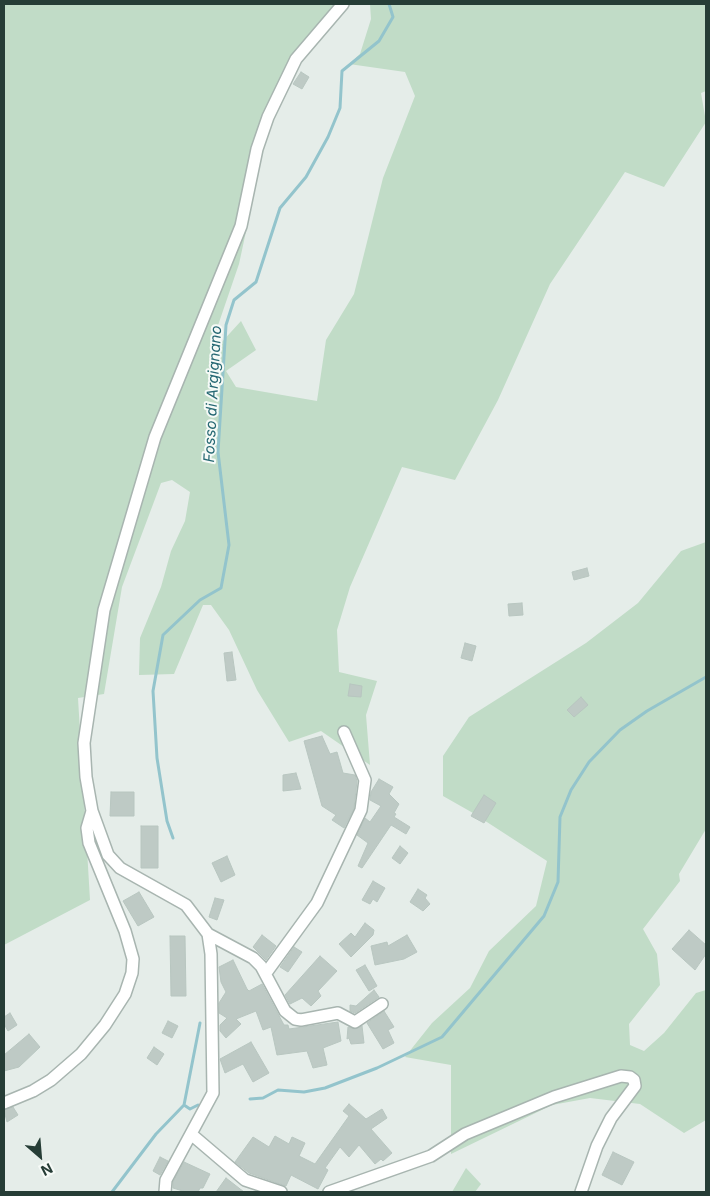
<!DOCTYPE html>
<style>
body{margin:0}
#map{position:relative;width:710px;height:1196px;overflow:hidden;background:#e5ede9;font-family:Inter,sans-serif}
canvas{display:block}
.frame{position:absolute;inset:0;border:5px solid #263d36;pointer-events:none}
.north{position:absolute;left:15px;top:1131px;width:50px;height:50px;-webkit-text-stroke:4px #f6faf7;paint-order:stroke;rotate:153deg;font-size:14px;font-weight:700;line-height:20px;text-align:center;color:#263d36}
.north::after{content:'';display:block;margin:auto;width:18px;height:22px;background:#263d36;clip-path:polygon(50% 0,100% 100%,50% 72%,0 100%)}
</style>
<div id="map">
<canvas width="710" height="1196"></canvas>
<div class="frame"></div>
<div class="north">N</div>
</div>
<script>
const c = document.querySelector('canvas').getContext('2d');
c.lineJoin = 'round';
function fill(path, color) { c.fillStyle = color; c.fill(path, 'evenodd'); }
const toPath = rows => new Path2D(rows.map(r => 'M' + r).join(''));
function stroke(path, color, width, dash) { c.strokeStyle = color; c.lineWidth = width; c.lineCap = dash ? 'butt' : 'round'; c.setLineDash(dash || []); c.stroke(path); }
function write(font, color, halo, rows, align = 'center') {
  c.font = font + ' Inter,sans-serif'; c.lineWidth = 4; c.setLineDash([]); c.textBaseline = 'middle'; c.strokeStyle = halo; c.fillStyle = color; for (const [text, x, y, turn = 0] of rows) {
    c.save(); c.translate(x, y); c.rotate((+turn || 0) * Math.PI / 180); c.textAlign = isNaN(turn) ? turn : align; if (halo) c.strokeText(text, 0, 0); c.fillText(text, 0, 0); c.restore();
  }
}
fill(toPath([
 [4,4,348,4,295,70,260,149,253,199,239,264,213,340,220,344,241,321,256,350,226,371,236,387,317,401,326,340,354,294,383,178,415,96,405,72,349,64,360,54,371,19,370,4,706,4,706,91,701,93,706,122,664,187,625,172,550,284,498,400,455,480,402,467,350,587,337,630,339,672,377,681,366,715,370,765,321,731,289,742,257,690,229,630,211,605,203,605,174,674,139,675,140,638,161,587,171,551,185,521,190,492,172,480,161,483,122,587,104,694,78,698,90,900,4,945],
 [706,542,706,829,679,874,680,881,643,929,657,954,660,985,629,1024,630,1045,644,1051,664,1033,696,993,706,990,706,1120,684,1133,640,1104,590,1098,552,1105,451,1154,451,1065,405,1057,432,1023,470,988,489,951,536,906,547,861,473,813,443,796,443,756,469,717,586,643,638,603,681,551],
 [466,1168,481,1184,475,1192,452,1192]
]), '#c1dcc7');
stroke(toPath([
 [173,838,167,821,157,758,153,691,163,635,200,600,221,588,229,545,218,452,226,325,234,300,256,282,280,208,306,177,328,137,340,108,342,71,379,41,393,17,389,4],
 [250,1099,263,1098,278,1090,304,1092,325,1088,377,1068,442,1037,544,916,558,882,560,817,571,790,589,762,620,730,647,711,706,677],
 [184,1105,190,1109,198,1105],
 [112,1192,156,1134,184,1105,200,1023]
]), '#93c4cc', 3);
const building = toPath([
 [301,72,309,77,302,89,293,84,301,72],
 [587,568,589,576,574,580,572,572,587,568],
 [522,603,523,615,509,616,508,604,522,603],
 [465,643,476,646,472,661,461,658,465,643],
 [232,652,236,680,227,681,224,653,232,652],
 [350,684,362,686,361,697,348,696,350,684],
 [581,697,588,705,574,717,567,710,581,697],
 [322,736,330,754,337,752,343,773,355,775,357,781,354,808,344,828,332,820,336,815,322,806,304,741,322,736],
 [296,773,301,789,283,791,283,775,296,773],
 [379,779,393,787,389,794,399,804,394,813,396,814,394,817,410,827,406,834,391,825,362,868,358,866,368,843,357,835,365,818,370,822,381,806,370,800,371,792,379,779],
 [111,792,134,792,134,816,110,816,111,792],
 [484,795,496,803,484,823,471,816,484,795],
 [141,826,158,826,158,868,141,868,141,826],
 [400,846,408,853,400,864,392,858,400,846],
 [227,856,235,875,221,882,212,863,227,856],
 [373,881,385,888,377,902,373,899,370,904,362,900,373,881],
 [418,889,427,895,425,898,430,904,423,911,410,902,418,889],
 [139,892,154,917,138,926,123,901,139,892],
 [215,898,224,900,217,920,209,917,215,898],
 [365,923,374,930,373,935,351,957,339,944,351,933,355,937,365,923],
 [689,930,706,945,706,954,695,970,672,949,689,930],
 [262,935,276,946,266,960,253,947,262,935],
 [407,935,417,952,404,959,375,965,371,946,387,942,388,946,407,935],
 [170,936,185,936,186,996,171,996,170,936],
 [294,947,302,952,288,972,280,967,294,947],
 [320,956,337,971,318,991,321,996,311,1006,302,998,290,1004,285,995,320,956],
 [233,960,247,989,249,991,262,984,284,1025,288,1025,289,1029,338,1022,341,1041,323,1048,327,1065,313,1068,307,1051,277,1055,271,1027,263,1030,256,1011,236,1019,241,1024,226,1038,220,1031,220,1025,227,1018,219,1013,219,1003,226,992,221,982,219,967,233,960],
 [365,965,377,986,369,991,356,970,365,965],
 [374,990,379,997,355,1013,350,1011,350,1005,356,1006,374,990],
 [384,1011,394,1027,388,1030,394,1043,383,1049,367,1023,384,1011],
 [10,1013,17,1025,8,1031,4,1024,4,1017,10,1013],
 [168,1021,178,1026,172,1038,162,1033,168,1021],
 [362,1026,364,1043,351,1044,349,1038,347,1039,348,1027,355,1029,362,1026],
 [29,1034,40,1047,19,1067,4,1071,4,1055,29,1034],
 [251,1042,269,1073,253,1082,243,1064,225,1073,220,1059,251,1042],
 [154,1047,164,1054,157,1065,147,1058,154,1047],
 [349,1104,366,1119,382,1109,387,1118,371,1129,392,1153,383,1161,381,1159,375,1164,359,1145,349,1157,340,1147,325,1168,328,1170,318,1189,291,1175,286,1186,249,1173,235,1162,253,1137,269,1147,275,1136,289,1144,292,1137,305,1143,299,1156,315,1164,349,1116,343,1111,349,1104],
 [13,1107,18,1115,7,1122,4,1110,13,1107],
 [613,1152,634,1162,622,1185,602,1175,613,1152],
 [160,1157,168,1161,160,1175,153,1171,160,1157],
 [184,1162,210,1174,203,1188,200,1188,198,1192,186,1192,173,1188,173,1182,184,1162],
 [226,1178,244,1192,216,1192,226,1178]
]);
fill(building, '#becac5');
stroke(building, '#b8c6c0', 1);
const street = toPath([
 [208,934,253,958,261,966,285,1011,295,1019,301,1020,338,1013,355,1022,382,1004],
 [266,973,317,903,361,810,365,780,344,732],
 [4,1103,33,1091,51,1080,81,1054,105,1025,125,994,132,973,133,959,125,931,89,843,87,828,92,811],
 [191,1134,245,1180,281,1192],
 [165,1192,166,1180,213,1093,211,954,208,934,186,905,120,868,108,855,92,811,86,777,84,743,104,610,155,437,241,226,257,149,268,117,296,59,343,4],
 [329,1192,431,1156,465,1134,554,1097,621,1076,630,1077,634,1080,635,1086,611,1118,597,1146,581,1192]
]);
stroke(street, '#a8b5b0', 14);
stroke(street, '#fff', 11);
write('italic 15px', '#266873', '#f6faf7', [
 ["Fosso di Argignano",213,394,-87]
]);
</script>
